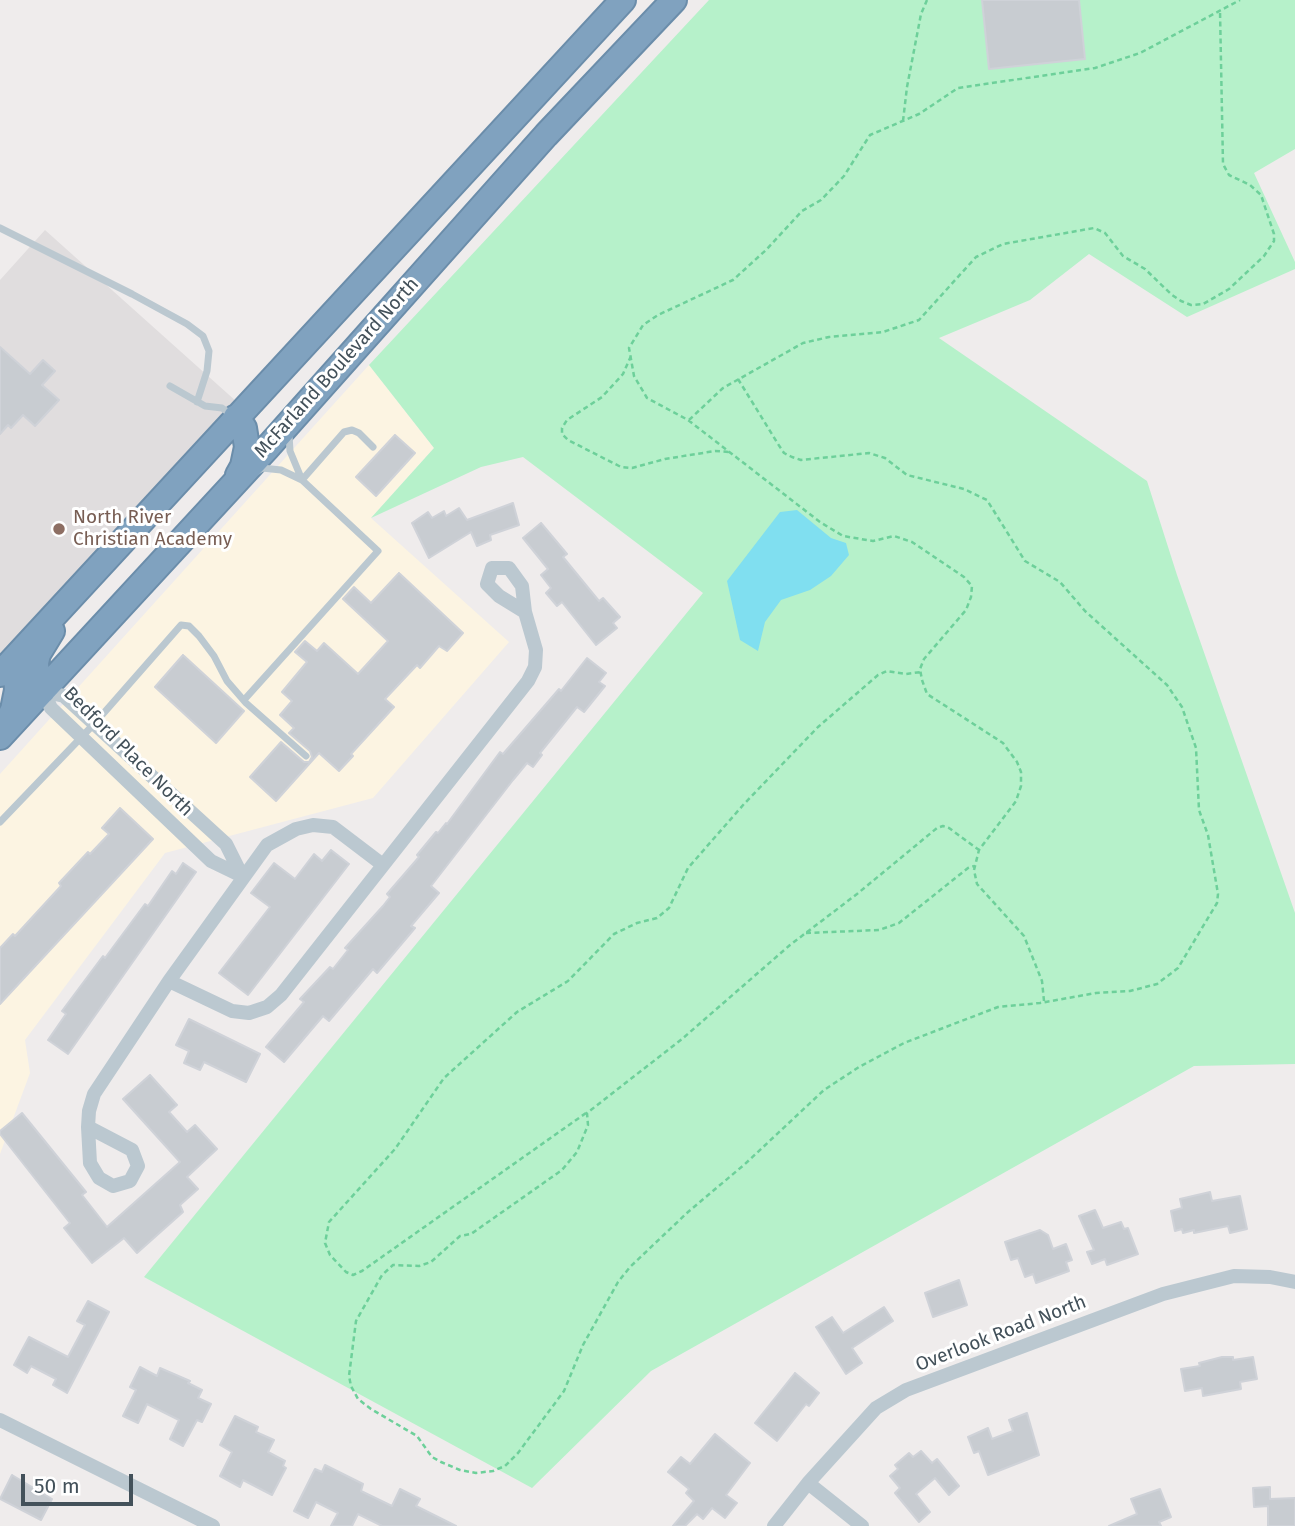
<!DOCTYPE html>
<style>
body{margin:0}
#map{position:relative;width:1295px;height:1526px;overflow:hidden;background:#efecec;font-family:"Fira Sans",sans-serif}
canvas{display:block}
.scale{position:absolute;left:21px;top:1474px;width:112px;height:32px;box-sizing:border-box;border:4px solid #43515a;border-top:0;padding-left:9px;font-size:21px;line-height:24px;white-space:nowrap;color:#43515a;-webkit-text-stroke:5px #fff;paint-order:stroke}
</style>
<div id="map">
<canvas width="1295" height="1526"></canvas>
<div class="scale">50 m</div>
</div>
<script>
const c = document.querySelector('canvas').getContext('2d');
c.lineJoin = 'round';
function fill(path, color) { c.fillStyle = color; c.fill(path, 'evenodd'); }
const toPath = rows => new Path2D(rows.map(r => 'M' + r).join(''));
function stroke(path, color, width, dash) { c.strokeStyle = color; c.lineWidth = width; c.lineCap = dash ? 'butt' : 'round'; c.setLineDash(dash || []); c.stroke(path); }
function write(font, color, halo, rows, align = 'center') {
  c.font = font + ' "Fira Sans",sans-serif'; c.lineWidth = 6; c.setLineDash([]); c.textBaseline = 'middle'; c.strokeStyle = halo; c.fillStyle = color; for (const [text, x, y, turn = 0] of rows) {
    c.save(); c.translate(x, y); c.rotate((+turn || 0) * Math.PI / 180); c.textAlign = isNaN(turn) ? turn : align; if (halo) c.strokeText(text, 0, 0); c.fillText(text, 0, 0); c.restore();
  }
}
fill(toPath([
 [369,365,434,448,371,518,509,642,373,798,165,853,25,1040,30,1073,0,1154,0,774]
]), '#fcf4e2');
fill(toPath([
 [45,230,237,402,0,657,0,280]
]), '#e0ddde');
fill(toPath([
 [709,0,1295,0,1295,149,1254,173,1295,262,1295,269,1187,317,1089,254,1030,300,939,338,1147,481,1177,575,1295,913,1295,1064,1194,1066,651,1371,532,1488,144,1277,703,593,523,457,481,467,371,518,434,448,369,365]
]), '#b6f1ca');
fill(toPath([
 [797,510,831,538,846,543,849,555,831,576,810,590,781,600,765,622,758,651,740,640,727,581,780,512]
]), '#80dff0');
const building = toPath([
 [982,0,1079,0,1085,59,989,69,982,0],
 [0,347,30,374,43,360,55,371,42,385,59,400,35,426,23,415,11,428,8,425,0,434,0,347],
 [395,435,415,453,376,496,356,477,395,435],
 [513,503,519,525,490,535,491,540,477,546,471,532,429,558,412,523,428,512,432,518,444,511,446,516,459,508,467,520,513,503],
 [541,523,567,554,563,557,599,601,603,598,620,617,613,623,617,628,596,645,562,602,557,606,546,593,551,588,541,575,548,569,523,538,541,523],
 [399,573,463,633,447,651,439,646,420,668,417,665,385,699,394,707,351,754,353,756,339,771,319,753,276,801,250,777,281,742,304,762,309,762,312,757,310,751,289,733,294,728,280,715,292,701,282,692,307,662,295,652,305,641,317,651,324,643,358,674,388,641,343,599,354,587,371,603,399,573],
 [183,655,244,711,216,743,155,687,183,655],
 [587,658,606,673,599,682,605,686,584,712,577,707,540,753,542,755,533,767,527,763,513,780,431,886,439,893,411,926,415,928,377,973,373,969,329,1021,323,1016,284,1062,266,1047,304,1002,300,999,330,967,333,969,348,950,345,948,383,906,390,897,387,894,419,857,417,855,436,832,438,833,446,823,447,824,500,752,503,754,559,689,561,691,587,658],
 [120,808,153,839,0,1004,0,948,13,934,15,936,61,886,59,883,88,852,90,854,109,834,102,828,120,808],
 [331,850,349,864,248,995,219,973,270,907,251,893,274,863,295,879,314,854,322,861,331,850],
 [183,863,196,872,68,1054,48,1040,66,1014,62,1011,103,956,105,958,145,904,148,906,172,871,176,874,183,863],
 [189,1019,260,1054,246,1082,204,1062,200,1070,184,1063,189,1051,176,1045,189,1019],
 [150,1075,177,1105,169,1112,187,1132,195,1125,217,1149,187,1177,198,1189,180,1205,183,1212,137,1253,124,1238,92,1263,64,1228,70,1223,0,1134,0,1131,22,1113,86,1192,82,1195,107,1227,180,1162,123,1099,150,1075],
 [1210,1192,1212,1201,1240,1196,1247,1229,1230,1233,1228,1226,1194,1233,1194,1230,1183,1233,1182,1229,1175,1231,1171,1211,1182,1208,1180,1199,1210,1192],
 [1095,1210,1103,1228,1121,1222,1124,1229,1128,1228,1138,1254,1107,1265,1105,1259,1092,1264,1087,1252,1094,1250,1079,1216,1095,1210],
 [1040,1230,1048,1235,1053,1249,1066,1244,1072,1260,1066,1262,1069,1271,1036,1283,1033,1274,1025,1277,1018,1258,1011,1260,1005,1242,1040,1230],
 [959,1280,967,1305,933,1317,925,1293,959,1280],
 [88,1301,109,1312,67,1393,53,1385,56,1379,31,1366,27,1373,14,1365,29,1337,68,1357,85,1325,77,1321,88,1301],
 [884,1307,893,1321,852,1348,862,1363,846,1374,816,1327,832,1317,843,1333,884,1307],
 [1222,1357,1233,1357,1233,1360,1253,1357,1257,1379,1240,1382,1241,1389,1203,1396,1202,1388,1185,1391,1181,1369,1200,1366,1199,1363,1222,1357],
 [140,1367,157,1376,160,1368,190,1381,188,1383,202,1390,198,1398,211,1404,202,1422,197,1420,183,1446,170,1439,179,1420,147,1404,138,1423,123,1416,136,1390,130,1387,140,1367],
 [795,1373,819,1393,809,1406,806,1404,777,1441,755,1423,795,1373],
 [1027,1413,1039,1455,988,1475,979,1451,974,1453,968,1437,988,1428,992,1439,1013,1431,1009,1420,1027,1413],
 [235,1416,258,1427,256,1432,274,1440,268,1452,285,1461,283,1466,286,1468,272,1495,243,1480,240,1487,220,1476,232,1452,220,1445,235,1416],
 [715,1434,750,1463,726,1495,737,1503,725,1518,712,1508,703,1519,697,1514,685,1526,673,1526,694,1501,686,1493,689,1489,668,1472,681,1457,690,1464,715,1434],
 [921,1451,932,1463,937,1459,959,1486,949,1495,935,1478,916,1494,930,1512,919,1522,895,1493,900,1488,890,1476,898,1469,895,1465,909,1453,913,1457,921,1451],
 [325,1465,363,1484,361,1491,392,1506,400,1489,420,1499,416,1506,456,1526,382,1526,358,1514,352,1526,331,1526,338,1513,316,1502,308,1518,294,1511,315,1469,322,1472,325,1465],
 [12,1475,52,1499,41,1520,0,1499,12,1475],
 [1270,1487,1270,1499,1295,1498,1295,1526,1268,1526,1268,1506,1254,1507,1253,1488,1270,1487],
 [1160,1489,1171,1517,1159,1522,1161,1526,1109,1526,1137,1514,1131,1499,1160,1489]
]);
fill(building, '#c8ccd1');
stroke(building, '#cfd2d8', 2);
const highway = toPath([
 [236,417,244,428,247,447,243,466,238,475],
 [0,674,623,0],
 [43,691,37,679,36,663,38,654,52,631],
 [5,725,13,710,17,690,16,673,11,663],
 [0,737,267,448,546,135,674,0]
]);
stroke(highway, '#6b8daa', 28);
stroke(toPath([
 [903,121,907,87,921,14,927,0],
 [631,356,623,374,602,397,567,420,562,428,562,434,568,440,621,467,632,468,665,459,715,451,730,452],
 [738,379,778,444,784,453,792,457,801,460,869,453,885,458,907,475,964,489,987,500,1025,561,1060,582,1085,611,1167,685,1182,707,1196,748,1199,810,1208,835,1218,894,1217,903,1178,968,1157,984,1130,991,1096,993,1040,1003,998,1007,904,1043,859,1067,824,1090,745,1164,688,1212,630,1267,618,1282,583,1345,564,1391,518,1453,505,1466,493,1471,476,1473,460,1470,441,1462,432,1457,417,1436,371,1409,358,1399,351,1386,349,1376,356,1321,382,1275,393,1265,419,1266,431,1262,460,1236,471,1234,562,1170,577,1152,588,1125,587,1113,682,1039,790,945,857,894,937,828,943,826,949,828,979,850],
 [689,420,723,388,803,343,829,337,883,332,919,320,976,257,1003,244,1094,228,1105,233,1123,256,1145,269,1172,295,1181,301,1191,305,1203,304,1229,289,1264,256,1274,241,1274,234,1261,195,1250,185,1229,175,1223,164,1220,11],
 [806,933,879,930,899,923,968,868,974,866],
 [1044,1001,1042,981,1024,936,977,884,974,870,979,850,1016,801,1021,786,1021,772,1017,762,1003,743,927,694,922,680,920,669,924,659,966,610,971,597,972,586,964,577,912,542,894,536,873,541,843,536,820,522,688,420,647,398,634,376,629,348,643,325,658,315,733,280,766,250,802,211,821,200,844,176,870,135,919,114,958,88,1095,68,1140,53,1240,0],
 [586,1113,362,1271,353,1275,346,1272,330,1255,325,1243,329,1222,395,1149,444,1078,517,1012,568,981,614,934,637,923,657,918,669,908,688,868,744,804,818,727,878,675,887,671,906,674,921,672]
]), '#6dd09a', 2.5, [5, 3.5]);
stroke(toPath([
 [0,228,132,294,187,324,203,336,209,351,207,371,197,402],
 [170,386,205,406,222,408,232,415],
 [289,435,290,451,302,480],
 [302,480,344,432,352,430,359,433,373,447],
 [244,700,378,551,302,480,281,470,262,468,256,472],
 [0,822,95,723,181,625,189,626,199,636,214,656,227,681,246,703,306,756]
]), '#bbc8d0', 7);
stroke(toPath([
 [492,568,509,568,522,586,525,612,499,596,487,584,492,568],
 [43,691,64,696,226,844,242,876],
 [43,691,51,708,211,861,242,876],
 [169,981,232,1011,249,1013,267,1007,281,995,528,681,535,667,536,650,525,612],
 [88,1127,89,1111,94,1094,169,981,267,845,296,829,313,825,333,827,383,865],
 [88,1127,132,1150,138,1166,130,1181,113,1186,99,1178,90,1163,88,1127],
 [0,1420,213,1526],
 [808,1483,862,1526],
 [774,1526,808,1483,876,1408,906,1390,1163,1294,1234,1276,1270,1277,1295,1282]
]), '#bbc8d0', 14);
stroke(highway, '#80a2bf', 24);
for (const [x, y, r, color] of [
 [59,529,7,"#8d6e63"]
]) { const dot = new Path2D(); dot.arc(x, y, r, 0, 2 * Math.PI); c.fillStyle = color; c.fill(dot); stroke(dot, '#fff', 2.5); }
write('19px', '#43515a', '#fff', [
 ["McFarland Boulevard North",337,368,-48],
 ["Bedford Place North",128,752,45],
 ["Overlook Road North",1001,1334,-21]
]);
write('19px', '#785e54', '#fff', [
 ["North River",73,518],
 ["Christian Academy",73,540]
], 'left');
</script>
